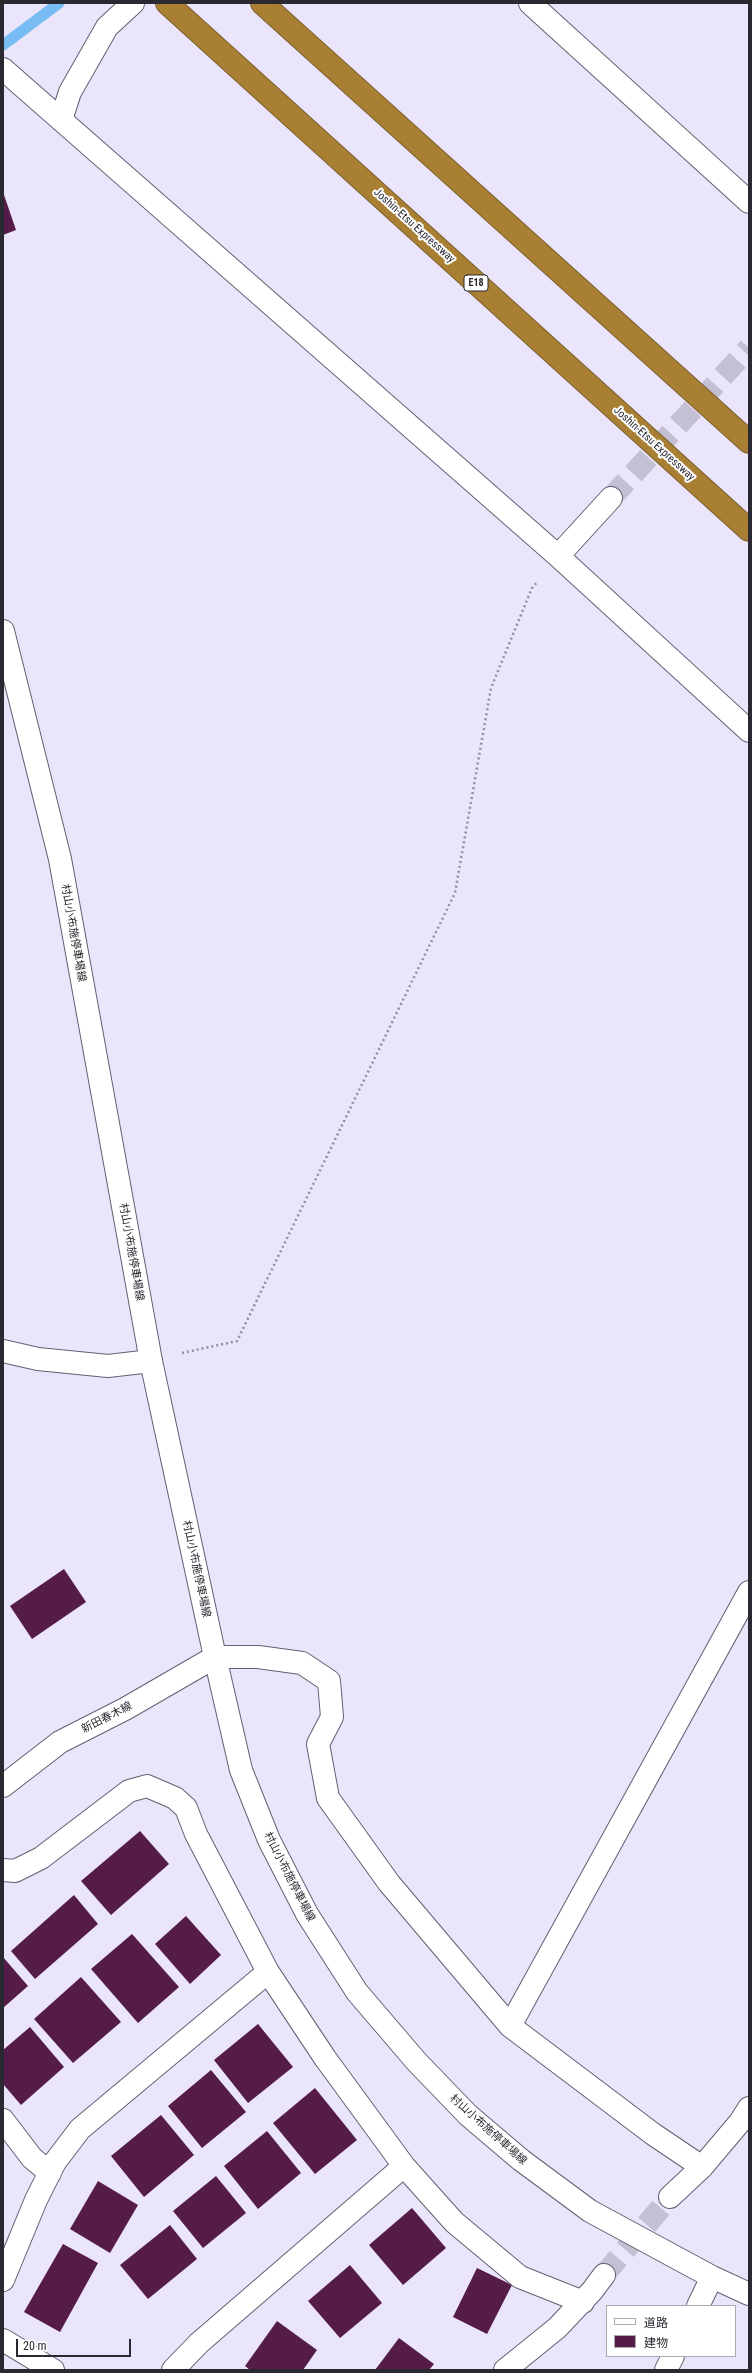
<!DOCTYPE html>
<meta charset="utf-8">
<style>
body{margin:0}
#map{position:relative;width:752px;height:2373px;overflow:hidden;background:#eae5fa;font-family:"Roboto Condensed","Noto Sans JP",sans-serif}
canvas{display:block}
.frame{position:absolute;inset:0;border:4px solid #2a2830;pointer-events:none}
.legend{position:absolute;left:606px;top:2305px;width:130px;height:52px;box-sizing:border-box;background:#fff;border:1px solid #aaa9ac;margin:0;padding:5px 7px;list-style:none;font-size:12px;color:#2a2830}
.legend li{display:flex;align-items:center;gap:8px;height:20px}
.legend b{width:20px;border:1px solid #aaa9ac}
.scale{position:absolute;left:16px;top:2339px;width:115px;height:18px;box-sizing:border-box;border:2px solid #2a2830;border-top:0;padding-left:5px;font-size:12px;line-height:14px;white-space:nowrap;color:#2a2830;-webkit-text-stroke:3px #fff;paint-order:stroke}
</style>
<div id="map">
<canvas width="752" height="2373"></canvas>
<div class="frame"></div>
<ul class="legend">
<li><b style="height:5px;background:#fff"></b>道路</li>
<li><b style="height:11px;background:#551b49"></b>建物</li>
</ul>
<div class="scale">20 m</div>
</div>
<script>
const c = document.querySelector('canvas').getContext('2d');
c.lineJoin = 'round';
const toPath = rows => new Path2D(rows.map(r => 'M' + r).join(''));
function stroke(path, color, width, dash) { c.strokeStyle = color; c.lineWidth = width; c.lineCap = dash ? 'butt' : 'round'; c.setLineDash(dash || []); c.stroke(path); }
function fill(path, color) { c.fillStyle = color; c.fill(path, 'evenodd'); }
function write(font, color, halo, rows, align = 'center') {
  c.font = font + ' "Roboto Condensed","Noto Sans JP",sans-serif'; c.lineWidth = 4; c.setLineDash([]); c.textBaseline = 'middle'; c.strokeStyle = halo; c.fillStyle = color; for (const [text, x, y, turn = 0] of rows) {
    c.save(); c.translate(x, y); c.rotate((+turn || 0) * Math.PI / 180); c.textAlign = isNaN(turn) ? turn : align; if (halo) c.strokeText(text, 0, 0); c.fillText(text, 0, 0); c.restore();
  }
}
stroke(toPath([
 [3,45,59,3]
]), '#77bdf3', 11);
fill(toPath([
 [3,192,16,230,3,235],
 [64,1569,86,1602,32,1639,10,1606],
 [140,1831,169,1864,111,1915,81,1881],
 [74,1895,98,1924,35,1979,11,1951],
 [186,1916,221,1955,190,1984,155,1944],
 [132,1934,179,1987,138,2023,91,1969],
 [3,1957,28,1986,3,2008],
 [81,1977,121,2022,73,2063,34,2019],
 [258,2024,293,2067,248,2103,214,2060],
 [30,2027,64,2067,21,2105,3,2084,3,2050],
 [211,2070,246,2112,202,2148,168,2106],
 [315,2088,357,2140,315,2174,273,2123],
 [161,2115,194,2155,144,2197,111,2156],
 [267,2131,301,2173,258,2209,224,2166],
 [216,2176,246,2213,203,2248,173,2211],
 [98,2181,138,2205,110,2253,70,2229],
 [412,2208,446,2248,403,2285,369,2245],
 [170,2225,197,2259,148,2299,120,2265],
 [63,2244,98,2263,60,2332,24,2312],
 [350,2265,382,2303,340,2338,308,2301],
 [477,2268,512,2285,487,2334,453,2317],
 [277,2321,317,2350,303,2370,250,2370,245,2366],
 [399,2338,434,2364,429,2370,375,2370]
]), '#551b49');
stroke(toPath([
 [611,498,749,348],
 [604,2275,670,2197]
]), '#c4bfd2', 22, [22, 11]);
const street = toPath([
 [530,3,749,202],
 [3,69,558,556,749,731],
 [61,120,70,92,107,27,133,3],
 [558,556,611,498],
 [3,1351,38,1359,108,1366,151,1361],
 [215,1657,258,1657,302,1663,329,1681,332,1717,318,1744,328,1798,389,1883,510,2026,653,2134,702,2167],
 [3,1870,15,1871,41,1858,129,1791,147,1786,175,1798,186,1808,196,1834,268,1972,325,2058,404,2166,454,2222,520,2277,583,2302],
 [510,2026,749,1592],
 [3,2120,32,2158,50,2173],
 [670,2197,702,2167,740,2122,749,2108],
 [3,2280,36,2200,55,2162,80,2129,268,1972],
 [3,2340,53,2370],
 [173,2370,199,2343,404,2166],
 [505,2370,557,2328,592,2291,604,2275]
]);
const secondary = toPath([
 [3,631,60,859,151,1361,215,1657,241,1770,269,1840,307,1914,357,1992,416,2061,468,2115,521,2160,590,2211,712,2277,749,2294],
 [3,1786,60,1742,125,1709,215,1657],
 [698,2306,712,2277],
 [666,2370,673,2356]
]);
const highway = toPath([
 [167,3,749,530],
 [262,3,749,442]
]);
stroke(street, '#645f72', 24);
stroke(secondary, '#645f72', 24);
stroke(highway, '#7d6132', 24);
stroke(toPath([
 [182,1353,237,1341,455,893,491,688,532,588,538,581]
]), '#928e9d', 2.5, [2, 3]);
stroke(street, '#fff', 22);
stroke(secondary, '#fff', 22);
stroke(highway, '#a98033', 22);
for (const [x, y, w] of [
 [476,283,24]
]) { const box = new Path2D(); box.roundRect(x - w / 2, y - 8, w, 16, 3); c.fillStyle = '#fff'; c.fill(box); stroke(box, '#2a2830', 1); }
write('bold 10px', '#2a2830', null, [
 ["E18",476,283]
]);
write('11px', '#2a2830', '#fff', [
 ["Joshin-Etsu Expressway",414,226,42],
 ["Joshin-Etsu Expressway",654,444,42],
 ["村山小布施停車場線",73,933,80],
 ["村山小布施停車場線",131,1252,80],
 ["村山小布施停車場線",196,1569,78],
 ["新田春木線",107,1718,-27],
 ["村山小布施停車場線",289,1877,63],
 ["村山小布施停車場線",488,2130,42]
]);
</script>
